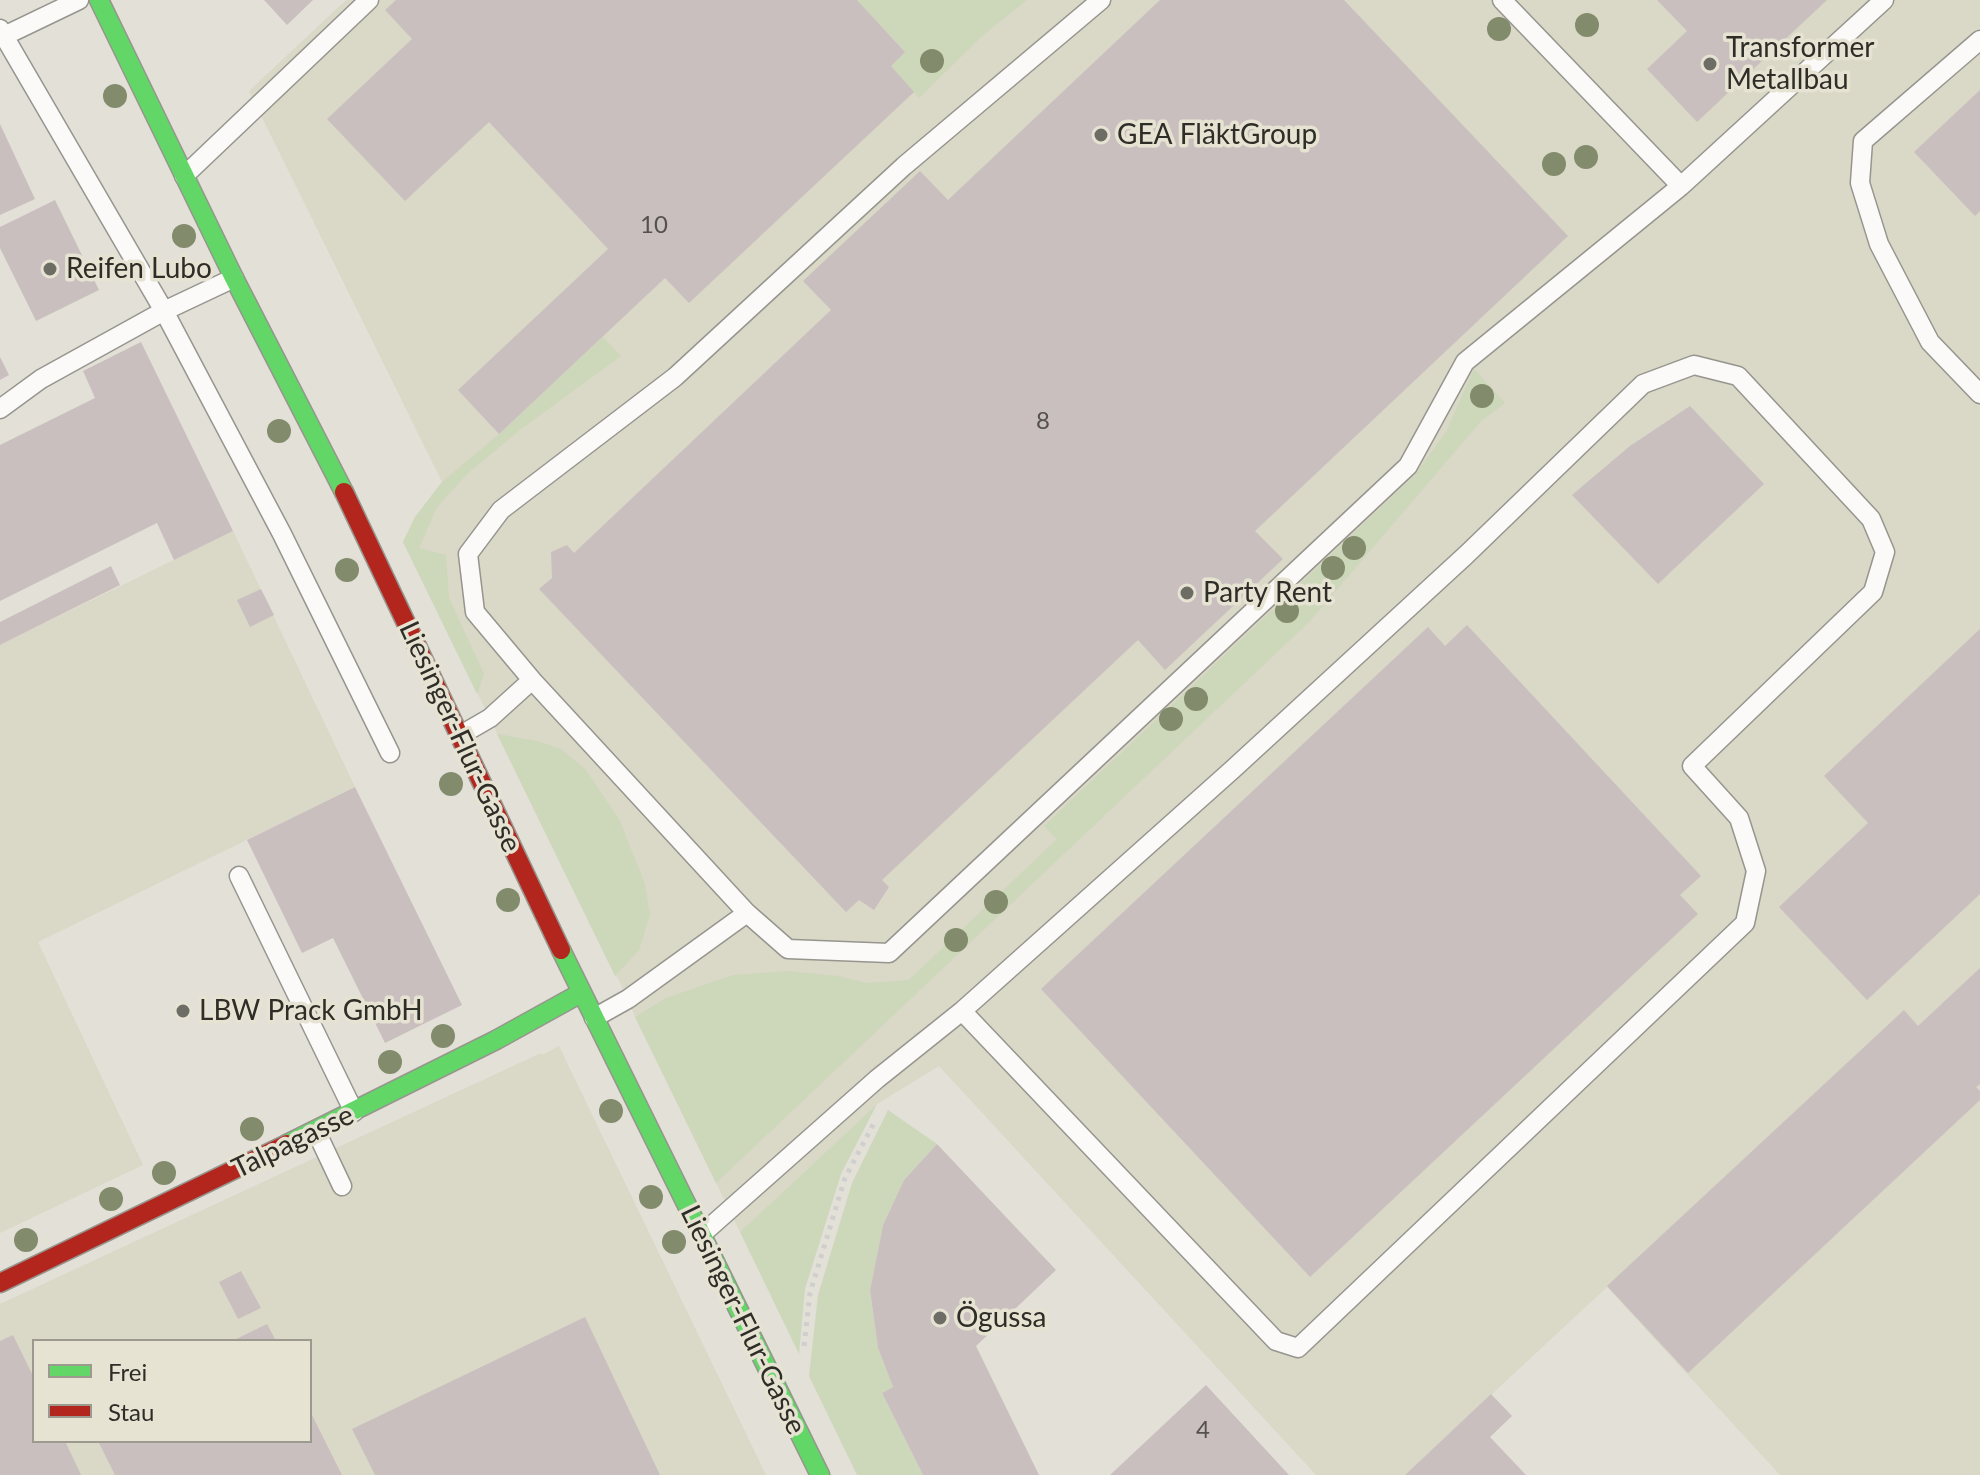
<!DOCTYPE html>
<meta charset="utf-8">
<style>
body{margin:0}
#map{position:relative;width:1980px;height:1475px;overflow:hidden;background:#e2e0d7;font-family:Lato,sans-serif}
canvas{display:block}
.legend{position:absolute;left:32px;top:1339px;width:280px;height:104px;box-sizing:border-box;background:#e6e3d3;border:2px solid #9c9a8e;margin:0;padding:10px 14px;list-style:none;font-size:24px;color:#2e2d27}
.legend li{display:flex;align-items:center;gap:16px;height:40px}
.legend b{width:40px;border:2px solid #9c9a8e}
</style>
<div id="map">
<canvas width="1980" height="1475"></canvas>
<ul class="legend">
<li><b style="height:10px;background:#63d668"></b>Frei</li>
<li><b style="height:10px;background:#b3261e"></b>Stau</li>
</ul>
</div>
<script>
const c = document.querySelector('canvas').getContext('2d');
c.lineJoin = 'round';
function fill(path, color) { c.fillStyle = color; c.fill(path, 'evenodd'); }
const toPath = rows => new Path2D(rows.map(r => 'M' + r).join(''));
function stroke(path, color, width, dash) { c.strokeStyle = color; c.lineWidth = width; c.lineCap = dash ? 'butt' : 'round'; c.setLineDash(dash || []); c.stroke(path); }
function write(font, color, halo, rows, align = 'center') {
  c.font = font + ' Lato,sans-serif'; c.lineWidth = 7; c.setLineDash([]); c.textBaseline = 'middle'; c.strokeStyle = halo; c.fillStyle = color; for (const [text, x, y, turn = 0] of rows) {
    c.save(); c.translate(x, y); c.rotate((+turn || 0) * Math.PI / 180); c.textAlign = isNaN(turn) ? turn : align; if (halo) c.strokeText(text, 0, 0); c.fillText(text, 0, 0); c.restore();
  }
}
fill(toPath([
 [346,0,1980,0,1980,1475,1780,1475,1607,1287,1405,1475,1316,1475,939,1066,877,1104,740,1232,635,1017,628,999,403,542,415,517,442,482,249,91],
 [233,531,355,787,38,942,143,1165,0,1233,0,645],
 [559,1046,766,1475,0,1475,0,1304,541,1053,542,1055],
 [34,1341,310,1341,310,1441,34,1441]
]), '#dad8c7');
fill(toPath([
 [857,0,1027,0,982,36,919,98,891,66,905,51],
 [603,337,621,356,521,429,467,474,437,507,419,548,446,555,449,598,484,674,477,694,403,542,415,517,442,482,499,434],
 [1474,369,1505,403,1482,420,1309,622,716,1183,635,1017,666,998,733,975,788,971,838,976,867,983,909,980,1057,839,1044,826,1415,475,1446,432],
 [497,734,537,741,561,749,585,769,619,819,645,884,650,915,639,950,615,976],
 [877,1104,841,1174,805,1289,799,1354,740,1232],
 [888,1110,937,1144,904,1180,883,1225,870,1290,878,1348,893,1387,882,1393,923,1475,857,1475,809,1376,818,1295,852,1183]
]), '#cdd7ba');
fill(toPath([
 [264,0,313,0,287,25],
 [396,0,857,0,905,52,891,66,914,92,689,303,665,278,499,434,458,390,608,249,489,122,405,201,327,119,412,39,385,10],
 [1160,0,1344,0,1568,236,1255,531,1283,559,1165,670,1138,640,882,880,889,887,874,910,859,900,846,912,539,589,552,578,551,552,567,545,574,553,831,310,803,281,920,171,948,200],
 [1657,0,1827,0,1697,122,1647,69,1687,31],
 [1980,90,1980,211,1975,216,1914,152],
 [0,124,35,199,0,215],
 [55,200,99,290,36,321,0,248,0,227],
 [141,342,233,531,174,560,157,523,0,601,0,445,95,398,83,371],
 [0,357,9,375,0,380],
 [1690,406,1764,484,1658,584,1572,495,1630,446],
 [111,566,120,585,0,645,0,622],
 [261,589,274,615,250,627,237,600],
 [1467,625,1701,876,1680,895,1698,914,1310,1277,1041,989,1428,627,1445,646],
 [1980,629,1980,894,1867,1000,1779,907,1868,823,1824,776],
 [355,787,462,1005,385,1043,333,938,302,953,247,840],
 [1980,968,1980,1084,1976,1087,1980,1091,1980,1100,1688,1373,1607,1286,1904,1010,1918,1026],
 [937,1144,1056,1270,976,1346,1039,1475,923,1475,882,1393,893,1387,878,1348,870,1290,883,1225,904,1180],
 [241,1271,261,1308,238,1319,219,1282],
 [585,1317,660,1475,375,1475,352,1429],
 [267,1324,276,1341,232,1341],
 [13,1335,34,1378,34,1441,65,1441,81,1475,0,1475,0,1341],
 [1206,1385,1289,1475,1110,1475],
 [1491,1394,1512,1416,1490,1437,1526,1475,1405,1475],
 [310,1411,342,1475,115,1475,98,1441,310,1441]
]), '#cabfbf');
const lane = toPath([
 [1101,0,904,166,675,377,501,510,468,554,475,612,532,680,747,913,788,949,889,953,1408,466,1465,362,1681,186,1884,0],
 [1502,0,1681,186],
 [0,29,164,311,282,534,390,753],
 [0,38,79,0],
 [1980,40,1863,141,1860,183,1879,244,1930,342,1980,394],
 [184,176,369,0],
 [0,409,41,379,164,311,234,278],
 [459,736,490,718,532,680],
 [239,876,354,1112],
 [594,1018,628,999,747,913],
 [316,1131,342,1186],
 [701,1235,877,1079,962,1011,1276,1341,1298,1348,1745,923,1756,871,1739,818,1692,766,1873,592,1885,552,1871,519,1738,376,1694,365,1643,384,1466,555,1232,770,962,1011]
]);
const fast = toPath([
 [99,0,234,278,344,492],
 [561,950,820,1475],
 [287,1144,496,1040,581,993]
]);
const jam = toPath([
 [344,492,561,950],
 [0,1283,287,1144]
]);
stroke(lane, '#96958e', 21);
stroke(fast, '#96958e', 21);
stroke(jam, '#96958e', 21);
stroke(toPath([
 [804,1346,810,1293,845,1178,875,1121]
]), '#cfcfcd', 5, [4, 6]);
stroke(lane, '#fbfaf9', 18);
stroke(fast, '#63d668', 18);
stroke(jam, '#b3261e', 18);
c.fillStyle = '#828b6b';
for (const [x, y] of [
 [1587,25],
 [1499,29],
 [932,61],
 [115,96],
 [1586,157],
 [1554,164],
 [184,236],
 [1482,396],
 [279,431],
 [1354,548],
 [1333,568],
 [347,570],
 [1287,611],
 [1196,699],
 [1171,719],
 [451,784],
 [508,900],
 [996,902],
 [956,940],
 [443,1036],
 [390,1062],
 [611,1111],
 [252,1129],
 [164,1173],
 [651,1197],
 [111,1199],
 [26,1240],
 [674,1242]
]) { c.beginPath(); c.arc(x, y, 12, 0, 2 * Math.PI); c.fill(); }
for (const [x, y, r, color] of [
 [1710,64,8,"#6d6c65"],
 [1101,135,8,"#6d6c65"],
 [50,269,8,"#6d6c65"],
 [1187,593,8,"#6d6c65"],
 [183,1011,8,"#6d6c65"],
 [940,1318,8,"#6d6c65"]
]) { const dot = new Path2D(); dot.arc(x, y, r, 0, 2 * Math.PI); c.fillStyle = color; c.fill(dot); stroke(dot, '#e6e3d3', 3); }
write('24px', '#55524d', null, [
 ["10",654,225],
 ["8",1043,421],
 ["4",1203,1430]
]);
write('28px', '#2e2d27', '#e6e3d3', [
 ["Transformer",1726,48],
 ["Metallbau",1726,80],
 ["GEA FläktGroup",1117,135],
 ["Reifen Lubo",66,269],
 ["Party Rent",1203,593],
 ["LBW Prack GmbH",199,1011],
 ["Ögussa",956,1318]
], 'left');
write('28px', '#2e2d27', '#e6e3d3', [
 ["Liesinger-Flur-Gasse",460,737,65],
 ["Talpagasse",293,1142,-26],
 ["Liesinger-Flur-Gasse",743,1320,64]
]);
</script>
